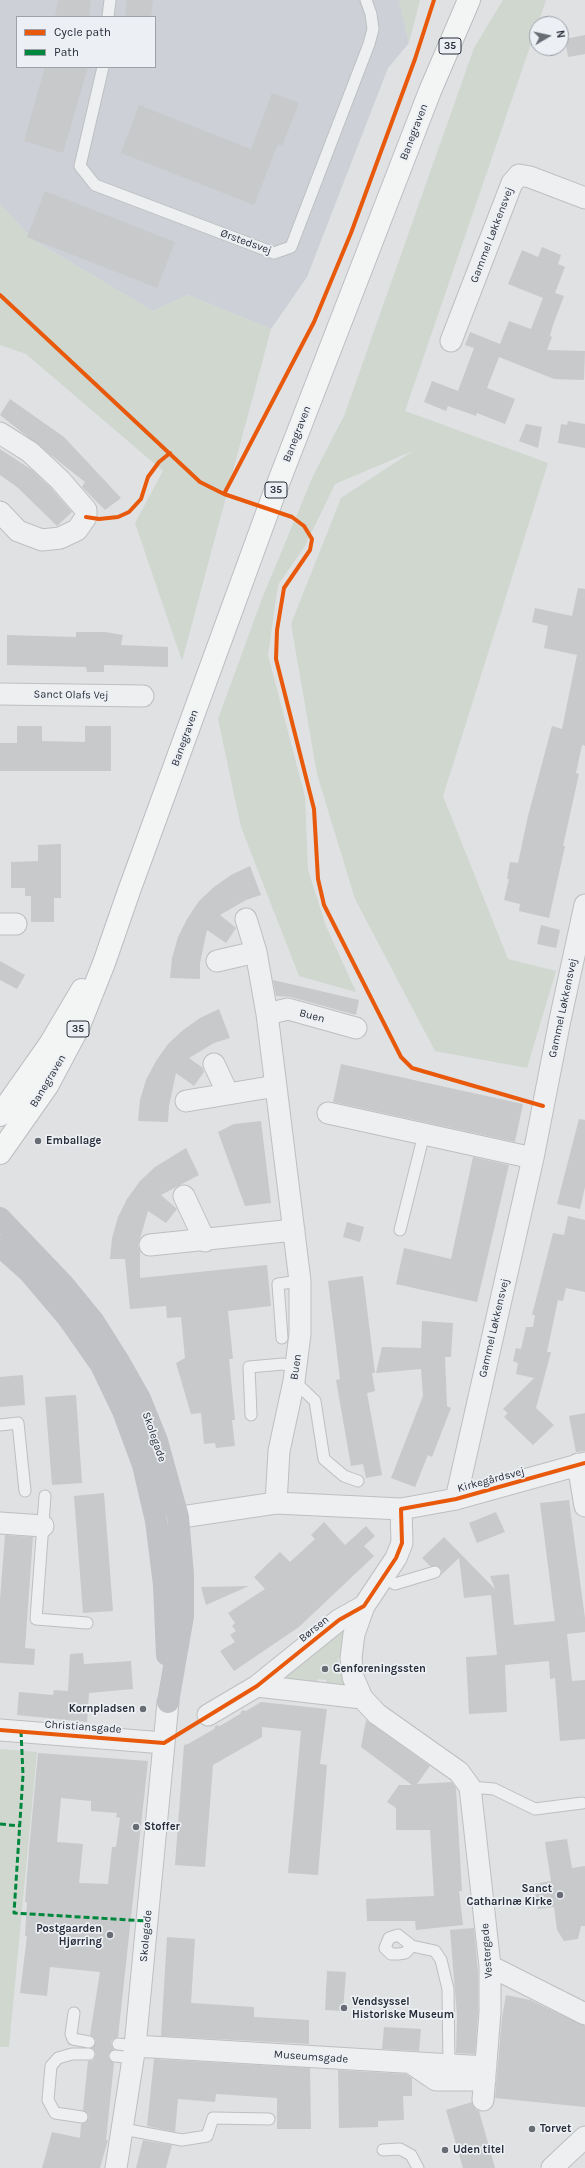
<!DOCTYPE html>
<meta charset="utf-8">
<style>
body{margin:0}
#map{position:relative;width:585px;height:2168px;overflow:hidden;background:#dfe1e3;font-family:Karla,sans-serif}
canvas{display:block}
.legend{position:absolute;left:16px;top:16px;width:140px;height:52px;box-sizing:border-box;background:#eceff3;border:1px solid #9ea1a9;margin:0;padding:5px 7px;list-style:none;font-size:12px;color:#282d3a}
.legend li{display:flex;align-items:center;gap:8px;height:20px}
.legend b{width:20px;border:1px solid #9ea1a9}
.north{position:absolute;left:529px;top:16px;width:40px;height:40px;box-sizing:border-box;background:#eceff3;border:1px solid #9ea1a9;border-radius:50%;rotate:81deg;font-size:11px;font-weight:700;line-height:16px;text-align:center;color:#282d3a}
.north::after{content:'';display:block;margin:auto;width:14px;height:18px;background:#686c75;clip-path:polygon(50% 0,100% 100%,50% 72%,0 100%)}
</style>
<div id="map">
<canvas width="585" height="2168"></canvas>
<ul class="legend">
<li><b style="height:5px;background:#e8590c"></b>Cycle path</li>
<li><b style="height:5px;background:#00873e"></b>Path</li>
</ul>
<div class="north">N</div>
</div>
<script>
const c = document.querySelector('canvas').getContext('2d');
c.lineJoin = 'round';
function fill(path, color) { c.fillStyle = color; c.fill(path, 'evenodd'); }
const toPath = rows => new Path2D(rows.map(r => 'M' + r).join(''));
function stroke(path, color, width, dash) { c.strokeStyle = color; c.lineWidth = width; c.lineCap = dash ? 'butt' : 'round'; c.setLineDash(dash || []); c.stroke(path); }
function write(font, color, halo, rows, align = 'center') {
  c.font = font + ' Karla,sans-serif'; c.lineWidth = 3.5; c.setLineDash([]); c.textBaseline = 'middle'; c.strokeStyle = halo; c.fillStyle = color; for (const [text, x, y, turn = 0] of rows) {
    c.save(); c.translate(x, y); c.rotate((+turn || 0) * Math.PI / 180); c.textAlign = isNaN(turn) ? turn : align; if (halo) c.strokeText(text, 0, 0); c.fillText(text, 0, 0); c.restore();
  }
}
fill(toPath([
 [0,0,399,0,409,43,388,68,307,277,271,329,188,295,153,311,33,240,0,204],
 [17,17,155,17,155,67,17,67]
]), '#cdd0d6');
fill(toPath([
 [399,0,420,0,409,43,399,1],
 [503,0,546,0,405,411,548,463,443,796,508,959,556,971,527,1068,435,1051,355,899,317,774,291,624,341,498,413,451,335,484,305,546,278,585,268,655,305,797,308,870,326,926,356,992,299,976,241,827,218,719,263,596,313,476,344,416,474,48],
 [0,204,33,240,153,311,188,295,271,329,182,661,135,523,163,471,26,354,0,345],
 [341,1631,344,1633,344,1657,338,1658,339,1667,345,1666,345,1685,342,1687,326,1686,326,1680,318,1679,317,1685,284,1682,281,1675],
 [0,1749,37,1752,9,2047,0,2047]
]), '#cfd7cf');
fill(toPath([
 [58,0,91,0,89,17,55,17],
 [127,0,153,0,151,17,125,17],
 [585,35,585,54,568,57,565,39],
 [45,67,88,67,63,153,24,141],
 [272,93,299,103,282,146,278,144,254,205,121,153,139,105,251,149],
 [45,191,175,242,157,288,27,237],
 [542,247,561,255,558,264,565,267,555,293,564,296,553,325,550,336,552,337,547,350,585,351,584,380,554,379,499,357,487,388,515,399,505,424,477,413,476,416,448,406,446,411,424,402,432,381,458,391,474,348,465,345,470,332,500,344,509,321,531,329,543,298,508,284,522,250,538,257],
 [10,399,64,437,121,498,105,510,82,487,85,482,0,415],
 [568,421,585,424,585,448,558,443,561,424,567,425],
 [526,424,542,427,538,448,519,441],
 [0,449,32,470,51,488,72,512,57,526,17,487,0,475],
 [578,588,585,589,585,746,582,745,576,773,579,774,563,846,565,846,549,918,519,911,520,904,504,900,509,879,507,879,510,862,518,863,528,816,552,726,562,729,577,655,544,648,548,626,532,622,535,608,572,616],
 [76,632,105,632,123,635,121,645,168,647,168,667,104,665,104,672,87,672,86,667,7,665,7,635,76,637],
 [17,726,42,726,42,741,85,742,85,726,111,726,111,771,0,771,0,743,17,743],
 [61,844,61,898,54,898,54,922,31,922,31,896,25,896,25,888,11,888,11,862,38,861,38,845],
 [250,866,261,895,246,900,220,915,236,928,226,943,207,930,200,963,200,979,170,978,172,958,178,937,187,919,199,901,214,887,231,875],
 [541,925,560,930,556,948,537,944],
 [0,961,25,975,17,989,0,980],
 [273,980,359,1000,356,1015,291,997,276,996],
 [219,1009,230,1038,214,1043,189,1058,203,1068,204,1072,194,1086,176,1073,169,1106,168,1122,138,1121,140,1100,146,1080,156,1061,168,1044,183,1030,200,1018],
 [341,1064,523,1104,515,1142,333,1102],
 [579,1119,585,1120,585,1187,580,1209,557,1204],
 [261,1121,271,1203,245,1206,218,1132,234,1124],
 [186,1148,199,1175,161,1195,177,1209,166,1223,148,1211,138,1246,140,1252,140,1278,267,1265,271,1306,228,1311,233,1359,229,1359,235,1420,232,1420,235,1446,216,1448,215,1443,204,1444,201,1413,191,1414,176,1363,185,1358,181,1317,167,1318,166,1306,130,1309,125,1259,110,1259,112,1238,118,1217,127,1199,140,1181,155,1167],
 [473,1157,509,1165,477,1302,396,1284,404,1248,451,1259],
 [568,1216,585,1220,585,1292,566,1288,563,1301,558,1300,547,1352,551,1352,536,1408,554,1425,533,1445,504,1417,508,1413,503,1409,534,1378,516,1374,518,1363,513,1361,516,1348,521,1349,526,1327,533,1327,535,1315,532,1315,553,1233,564,1235],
 [347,1222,364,1227,360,1242,343,1237],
 [363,1276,375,1373,372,1373,375,1391,367,1393,382,1475,366,1478,363,1464,351,1466,336,1380,340,1379,328,1281],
 [422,1321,453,1323,451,1357,445,1357,447,1406,451,1408,432,1457,428,1455,415,1487,391,1478,423,1396,421,1369,376,1373,382,1347,421,1348],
 [23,1375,25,1405,0,1407,0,1377],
 [76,1395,82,1483,52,1485,45,1397],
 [585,1413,585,1451,576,1452,569,1416],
 [104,1493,113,1611,83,1613,74,1496],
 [569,1500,585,1618,585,1632,567,1634,572,1681,585,1680,585,1739,560,1741,555,1678,550,1679,549,1661,505,1665,507,1712,469,1714,466,1657,497,1655,491,1595,464,1598,459,1558,441,1575,442,1570,439,1567,430,1566,422,1558,444,1537,495,1589,490,1576,509,1574,514,1625,555,1621,540,1503],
 [496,1512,505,1532,477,1543,469,1523],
 [324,1522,345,1545,366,1526,375,1536,364,1546,374,1556,299,1627,234,1671,220,1651,235,1642,230,1635,236,1631,232,1626,235,1623,228,1613,265,1589,254,1577,280,1552,290,1562,315,1539,311,1535],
 [5,1535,33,1537,25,1648,35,1649,34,1665,0,1663,0,1599],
 [249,1586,206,1605,201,1587],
 [83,1653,84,1664,131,1661,133,1689,89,1693,87,1722,17,1715,19,1692,53,1695,54,1690,68,1691,70,1654],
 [261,1702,327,1709,320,1764,327,1765,318,1875,288,1873,301,1731,262,1727,262,1737,213,1765,205,1867,175,1865,184,1745,188,1744,214,1729,216,1725,220,1726,240,1714,242,1710,246,1711],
 [366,1720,430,1766,417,1784,452,1782,456,1788,462,1891,459,1891,463,1925,416,1930,415,1921,367,1921,366,1899,434,1896,430,1830,396,1830,396,1808,387,1802,399,1785,412,1785,361,1747],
 [38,1753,148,1761,118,2037,112,2040,111,2044,114,2049,108,2055,109,2059,114,2063,106,2140,108,2140,100,2168,42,2168,52,2132,80,2138,81,2124,85,2123,89,2118,88,2114,83,2110,88,2061,93,2060,96,2054,92,2048,96,2040,90,2035,100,1972,50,1967,47,1996,20,1993,27,1936,25,1936,27,1902,25,1902,29,1850],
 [61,1798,91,1801,91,1811,117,1813,116,1817,120,1818,116,1847,112,1847,108,1884,79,1883,83,1844,57,1842],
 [567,1839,572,1868,585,1866,585,1926,581,1926,578,1939,564,1941,557,1930,554,1907,538,1909,534,1884,551,1881,545,1842],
 [474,1928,478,1972,478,2012,475,2054,456,2053,457,2016,450,1930],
 [167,1937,195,1939,191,2003,254,2007,254,2017,309,2020,309,2044,161,2036],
 [327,1971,346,1972,343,2011,325,2010],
 [506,1995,530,2000,585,2026,585,2107,495,2098,502,2017],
 [384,2027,421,2029,419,2051,382,2049],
 [154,2059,310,2068,311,2129,277,2129,277,2098,216,2094,215,2102,178,2099,175,2132,147,2126],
 [338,2070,406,2074,412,2078,412,2096,403,2096,404,2120,378,2121,378,2127,339,2128],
 [472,2102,476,2110,479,2111,495,2168,463,2168,446,2110],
 [143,2140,172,2145,166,2168,136,2168]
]), '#c7c9cb');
const lane = toPath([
 [108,17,110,0],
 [103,67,80,166,95,185,274,253,291,247,369,44,373,29,371,14,366,0],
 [400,1230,424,1134],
 [282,1338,278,1284,300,1281],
 [294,1381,315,1401,324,1459,344,1476,358,1481],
 [251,1415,249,1367,283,1364,296,1367],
 [0,1425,18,1423,25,1491],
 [45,1496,36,1619,87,1623],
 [384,1578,395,1584,435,1572],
 [470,1787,494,1789,535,1809,582,1803],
 [412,1946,405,1953,398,1954,391,1954,385,1948,389,1938,398,1935,412,1946,435,1951,441,1960,448,1989,449,2065],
 [74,2013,71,2034,73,2039,89,2042],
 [118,2044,135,2046],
 [115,2056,133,2058],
 [82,2117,55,2113,48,2100,51,2066,58,2058,72,2054,89,2054],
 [123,2129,182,2140,207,2136,213,2118,269,2119],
 [383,2150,400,2149,411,2155,418,2168]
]);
const street = toPath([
 [451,341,512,183,519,175,530,177,585,198],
 [0,433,30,452,60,480,86,510,86,517,77,530,60,538,42,540,18,531,0,512],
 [0,694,143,696],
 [246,919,256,952,267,1014,300,1281,300,1334,294,1381,279,1451,276,1503],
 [0,924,16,924],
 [217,961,256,952],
 [267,1014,288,1009,356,1028],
 [214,1064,228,1094],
 [186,1101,276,1086],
 [328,1113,533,1158],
 [184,1196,205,1241],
 [150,1245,294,1230],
 [578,1464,585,1506],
 [456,1499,533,1158,560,1020,585,905],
 [401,1509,402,1543,396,1558,364,1606,354,1634,351,1658,353,1677,362,1698,377,1714,459,1772,470,1787,490,1966,490,2012,483,2100],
 [161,1520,276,1503,401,1509,456,1499,585,1463],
 [0,1523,43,1526],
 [257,1686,362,1698],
 [208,1715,257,1686,339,1620,364,1606],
 [0,1730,164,1743],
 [490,1966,585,2014],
 [135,2046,486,2067],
 [411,2063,436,2080,485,2080],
 [116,2168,135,2046,168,1702],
 [552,2168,585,2137]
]);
const primary = toPath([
 [0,1115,50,1044,82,990],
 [0,1153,47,1086,79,1026,104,963,129,891,274,494,430,91,469,0]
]);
stroke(lane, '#bdbfc1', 13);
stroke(street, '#bdbfc1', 23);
stroke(primary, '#bbbec1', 24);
stroke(lane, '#eeeff0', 11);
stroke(street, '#eeeff0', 21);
stroke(toPath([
 [0,1218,63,1284,94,1322,118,1360,140,1399,157,1441,178,1517,183,1575,183,1616,168,1702],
 [0,1246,29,1272,68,1318,101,1365,123,1411,143,1465,156,1521,164,1585,167,1655]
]), '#c0c2c6', 22);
stroke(primary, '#f3f4f4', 22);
stroke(toPath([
 [21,1731,23,1775,14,1913,147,1921],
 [0,1824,20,1826]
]), '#00873e', 3, [6, 3]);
stroke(toPath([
 [0,295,200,482,224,494,292,517,304,526,312,539,310,550,284,588,277,630,276,659,314,809,318,879,324,905,401,1057,412,1068,543,1106],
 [224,494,314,322,351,233,415,59,434,0],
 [86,517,99,519,118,517,129,512,141,499,148,477,159,462,170,453],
 [0,1730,164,1743,257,1686,339,1620,364,1606,396,1558,402,1543,401,1509,456,1499,585,1463]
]), '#e8590c', 4);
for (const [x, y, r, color] of [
 [38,1141,4,"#686c75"],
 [325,1669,4,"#686c75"],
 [143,1709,4,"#686c75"],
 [136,1827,4,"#686c75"],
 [560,1895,4,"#686c75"],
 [110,1935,4,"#686c75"],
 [344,2008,4,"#686c75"],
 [532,2129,4,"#686c75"],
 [445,2150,4,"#686c75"]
]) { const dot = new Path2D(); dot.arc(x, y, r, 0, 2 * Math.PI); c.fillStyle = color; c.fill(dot); stroke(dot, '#eceff3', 1.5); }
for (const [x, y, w] of [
 [450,46,22],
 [276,490,22],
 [78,1029,22]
]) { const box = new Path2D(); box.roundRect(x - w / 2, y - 8, w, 16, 3); c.fillStyle = '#eceff3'; c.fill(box); stroke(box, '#282d3a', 1); }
write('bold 10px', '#282d3a', null, [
 ["35",450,46],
 ["35",276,490],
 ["35",78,1029]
]);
write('11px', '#282d3a', '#eceff3', [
 ["Banegraven",414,132,-69],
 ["Gammel Løkkensvej",492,235,-69],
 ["Ørstedsvej",246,242,20],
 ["Banegraven",297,434,-69],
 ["Sanct Olafs Vej",71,695,1],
 ["Banegraven",185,738,-70],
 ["Gammel Løkkensvej",563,1008,-78],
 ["Buen",312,1016,15],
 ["Banegraven",48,1081,-59],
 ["Gammel Løkkensvej",494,1328,-77],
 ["Buen",296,1367,-82],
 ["Skolegade",154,1437,71],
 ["Kirkegårdsvej",491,1480,-15],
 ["Børsen",314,1629,-39],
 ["Christiansgade",83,1727,4],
 ["Skolegade",146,1936,-85],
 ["Vestergade",487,1951,-94],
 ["Museumsgade",311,2057,4]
]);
write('bold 11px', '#282d3a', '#eceff3', [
 ["Emballage",46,1141],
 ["Genforeningssten",333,1669],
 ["Kornpladsen",135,1709,"right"],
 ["Stoffer",144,1827],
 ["Sanct",552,1889,"right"],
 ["Catharinæ Kirke",552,1902,"right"],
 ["Postgaarden",102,1929,"right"],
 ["Hjørring",102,1942,"right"],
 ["Vendsyssel",352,2002],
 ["Historiske Museum",352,2015],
 ["Torvet",540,2129],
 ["Uden titel",453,2150]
], 'left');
</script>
